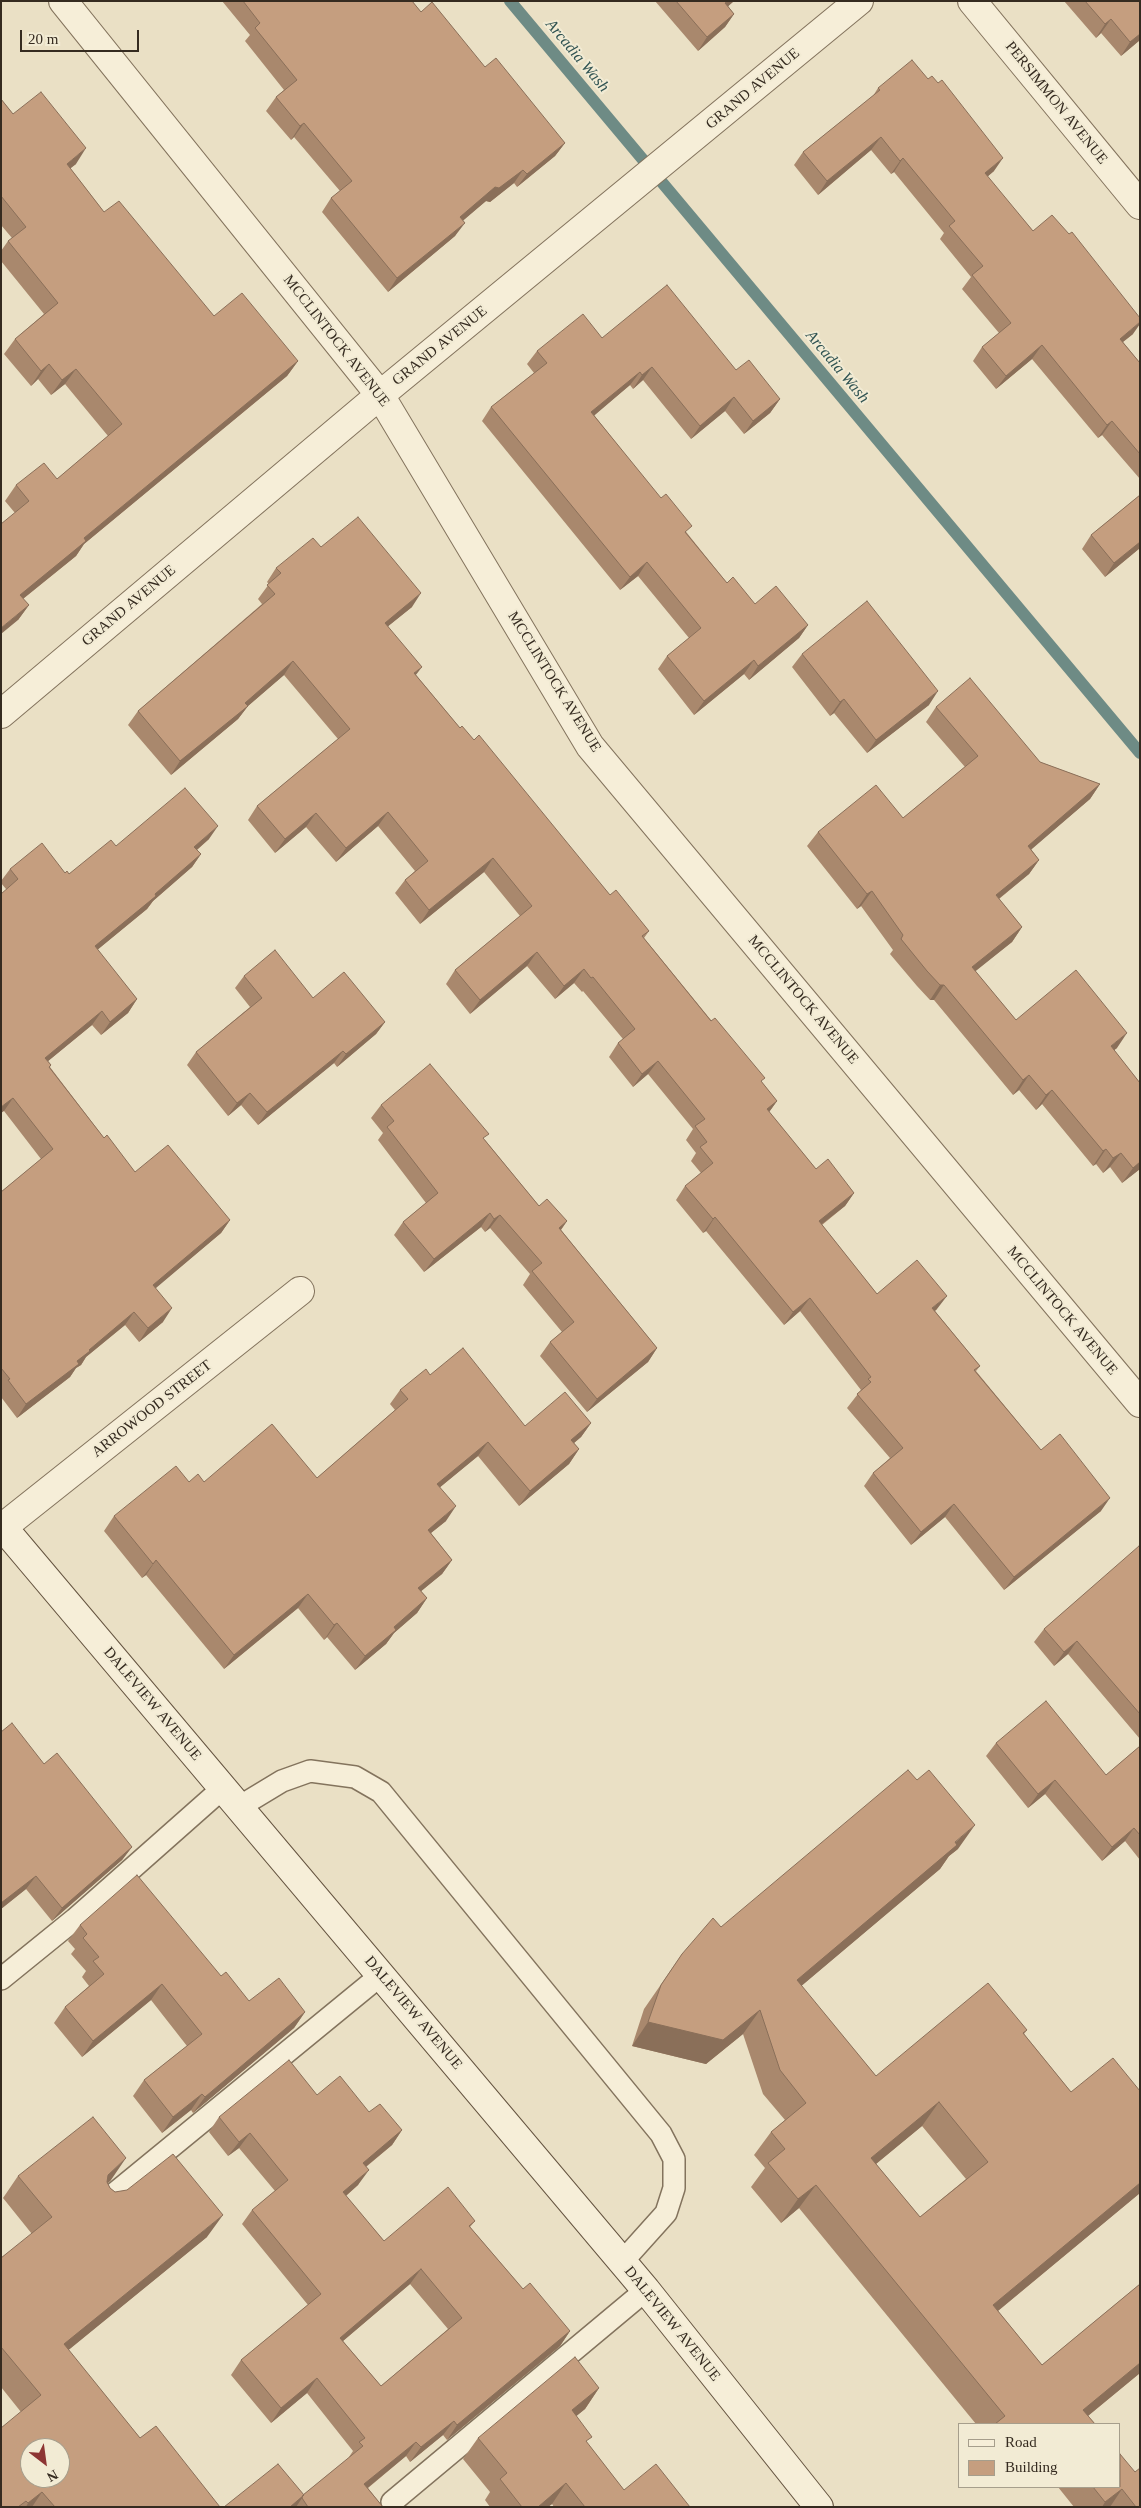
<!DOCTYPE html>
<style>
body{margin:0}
#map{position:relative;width:1141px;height:2508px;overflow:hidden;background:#eae0c5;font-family:"Times New Roman",serif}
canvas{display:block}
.frame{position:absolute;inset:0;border:2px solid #352b20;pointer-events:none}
.legend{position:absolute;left:958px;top:2423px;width:162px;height:65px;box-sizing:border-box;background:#f2ebd4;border:1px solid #a69e8c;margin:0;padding:6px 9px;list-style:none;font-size:15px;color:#352b20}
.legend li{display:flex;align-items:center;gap:10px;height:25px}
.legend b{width:25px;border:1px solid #a69e8c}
.north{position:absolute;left:20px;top:2438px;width:50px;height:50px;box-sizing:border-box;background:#f2ebd4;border:1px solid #a69e8c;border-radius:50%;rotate:150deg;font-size:14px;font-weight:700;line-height:20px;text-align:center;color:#352b20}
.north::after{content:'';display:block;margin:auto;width:18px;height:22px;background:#8d3533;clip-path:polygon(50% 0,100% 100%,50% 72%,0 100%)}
.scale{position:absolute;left:20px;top:30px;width:119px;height:22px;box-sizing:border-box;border:2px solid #352b20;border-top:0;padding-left:6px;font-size:15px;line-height:18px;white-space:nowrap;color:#352b20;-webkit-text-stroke:4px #f2ebd4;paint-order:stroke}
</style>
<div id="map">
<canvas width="1141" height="2508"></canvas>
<div class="frame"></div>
<ul class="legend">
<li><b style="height:6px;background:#f6eed8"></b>Road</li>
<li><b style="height:14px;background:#c59e7f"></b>Building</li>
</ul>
<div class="north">N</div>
<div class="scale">20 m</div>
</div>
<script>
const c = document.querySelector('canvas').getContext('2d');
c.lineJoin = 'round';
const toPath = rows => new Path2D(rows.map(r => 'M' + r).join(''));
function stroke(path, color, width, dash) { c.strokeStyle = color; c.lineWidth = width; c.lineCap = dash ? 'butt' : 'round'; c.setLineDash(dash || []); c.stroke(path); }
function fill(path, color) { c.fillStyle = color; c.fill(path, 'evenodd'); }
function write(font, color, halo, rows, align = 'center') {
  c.font = font + ' "Times New Roman",serif'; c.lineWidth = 4; c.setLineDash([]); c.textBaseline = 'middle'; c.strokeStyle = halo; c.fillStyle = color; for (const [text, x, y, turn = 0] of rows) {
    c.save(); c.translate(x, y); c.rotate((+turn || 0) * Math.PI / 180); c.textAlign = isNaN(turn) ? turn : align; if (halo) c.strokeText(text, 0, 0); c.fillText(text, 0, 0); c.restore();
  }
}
stroke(toPath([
 [510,1,1140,753]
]), '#6e8b85', 12);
const lane = toPath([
 [239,1807,282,1781,310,1771,355,1777,381,1792,661,2134,674,2159,674,2188,666,2213,622,2262],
 [1,1979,75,1919,223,1788],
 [104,2202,381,1975],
 [392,2502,646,2290]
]);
const street = toPath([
 [63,1,380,395,590,746,1140,1403],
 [972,1,1140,205],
 [1,714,380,395,859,1],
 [3,1527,300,1291]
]);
const secondary = toPath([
 [1,1525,646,2290,819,2507]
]);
stroke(lane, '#83735d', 24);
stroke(street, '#83735d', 30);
stroke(secondary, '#655440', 30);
stroke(lane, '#f6eed8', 21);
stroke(street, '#f6eed8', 28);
stroke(secondary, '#f6eed8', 28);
fill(toPath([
 [222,1,412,1,421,12,485,67,565,143,555,156,517,187,514,183,490,202,486,201,463,220,455,236,388,292,322,212,331,198,340,191,294,137,291,140,266,111,276,97,284,90,245,41,250,35],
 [655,1,734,1,728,6,734,14,725,27,698,51],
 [1064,1,1140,1,1140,40,1121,56,1101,33,1096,38],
 [878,88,994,171,987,177,1033,231,1133,334,1123,342,1140,363,1140,479,1102,435,1098,438,1032,359,996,389,973,361,982,347,999,333,962,289,971,277,940,239,944,233,894,172,891,174,871,150,818,195,794,165,803,152,873,96],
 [1,99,13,114,76,164,70,168,104,212,214,316,298,361,287,376,84,544,76,556,23,599,29,605,18,620,15,513,5,501,16,485,57,479,108,436,65,384,51,395,38,379,31,386,4,354,15,339,44,314,1,261,1,251,8,241,12,238,1,225],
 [602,338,736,370,780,399,770,413,744,434,725,411,691,439,643,380,633,389,630,385,594,415,687,533,727,583,755,604,808,625,799,638,749,680,744,674,694,715,658,669,667,656,689,638,638,576,620,590,482,421,491,407,534,373,527,364,537,351],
 [1140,495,1140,548,1105,577,1082,549,1091,535],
 [321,547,412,607,388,626,416,675,460,728,474,740,610,895,649,931,644,938,777,1101,769,1112,816,1169,854,1193,845,1206,822,1225,877,1294,937,1309,935,1311,980,1366,976,1371,1041,1450,1101,1511,1004,1590,945,1517,911,1545,864,1486,873,1473,890,1458,847,1408,861,1390,800,1311,784,1325,706,1231,703,1233,676,1200,685,1186,701,1173,691,1161,696,1153,686,1140,693,1129,648,1074,633,1087,609,1057,618,1043,623,1039,583,991,582,992,574,983,555,999,527,966,470,1014,446,984,455,970,520,916,484,872,420,924,395,893,405,880,415,871,378,826,336,862,306,827,275,853,248,820,257,806,338,739,284,675,248,706,238,719,171,775,128,725,138,711,262,604,258,599,269,584,267,582,276,568],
 [802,654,929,705,867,753,834,713,830,716,792,667],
 [936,707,1040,762,1100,784,1090,799,1031,849,1039,860,1029,874,999,899,1022,927,1012,942,975,971,1016,1020,1117,1048,1114,1050,1140,1083,1140,1169,1122,1183,1110,1167,1103,1173,1096,1164,1093,1166,1042,1104,1036,1110,1019,1090,1013,1095,934,1000,930,1000,917,986,890,954,893,950,861,906,857,909,807,846,818,832,903,818,965,767,926,722],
 [209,839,197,850,201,854,192,867,153,901,147,909,97,950,137,999,128,1013,101,1035,92,1025,48,1061,51,1065,50,1067,104,1138,135,1172,230,1220,221,1233,155,1288,163,1322,139,1342,125,1325,86,1357,81,1365,76,1368,70,1377,17,1418,1,1397,1,1192,41,1159,4,1111,6,889,1,883,1,881,10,869,65,873,69,874,116,846],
 [244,976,385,1022,376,1034,337,1067,334,1063,258,1125,241,1105,228,1116,187,1065,196,1052,250,1007,235,988],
 [381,1105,485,1140,539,1206,567,1221,561,1230,657,1348,648,1362,587,1412,540,1356,550,1342,562,1332,523,1285,530,1274,490,1228,485,1232,481,1227,424,1272,394,1235,403,1222,426,1203,378,1140,383,1133,371,1118],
 [430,1375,525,1426,591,1423,581,1437,574,1443,579,1449,569,1464,519,1506,478,1456,440,1487,446,1521,431,1533,452,1560,442,1574,421,1591,427,1598,417,1613,394,1633,386,1644,355,1670,327,1637,324,1640,298,1608,224,1669,146,1575,142,1578,104,1531,114,1516,189,1482,317,1478,395,1410,390,1404,400,1390],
 [1140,1546,1140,1739,1068,1654,1054,1666,1034,1642,1044,1629],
 [1,1732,44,1764,132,1847,122,1860,52,1921,26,1889,1,1909],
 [996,1743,1106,1775,1140,1746,1140,1860,1125,1841,1102,1861,1045,1794,1028,1808,986,1756],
 [958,1849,949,1856,940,1869,801,1986,876,2076,1027,2030,1024,2034,1071,2092,1140,2091,1140,2193,998,2311,1042,2365,1140,2284,1140,2373,1088,2416,1095,2424,976,2424,799,2208,781,2223,751,2187,765,2168,754,2155,771,2132,785,2120,763,2094,743,2034,706,2064,632,2046,644,2009,682,1954,721,1927],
 [922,2126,966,2179,920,2217,876,2164],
 [80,1925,221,1976,249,2001,305,2012,294,2028,193,2113,191,2110,162,2133,133,2096,144,2080,187,2046,151,2000,82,2057,54,2023,65,2007,89,1986,82,1977,86,1971,71,1954,75,1949,68,1941],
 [317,2095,369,2112,402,2130,392,2145,366,2167,358,2185,346,2196,384,2241,475,2221,470,2227,523,2289,570,2331,560,2346,447,2440,443,2435,410,2462,406,2456,368,2488,383,2507,224,2507,303,2495,350,2457,349,2457,353,2451,307,2393,271,2423,231,2375,241,2360,308,2305,242,2224,252,2210,275,2191,239,2148,228,2156,209,2132,219,2117],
 [410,2284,448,2329,381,2386,343,2341],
 [18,2176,111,2180,108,2183,110,2188,115,2192,207,2237,68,2350,140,2438,220,2507,1,2507,21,2412,1,2387,1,2258,32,2234,3,2198],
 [599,2388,585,2409,576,2416,587,2443,624,2490,690,2507,554,2507,552,2504,548,2507,490,2507,485,2500,490,2492,463,2459,478,2438],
 [1058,2487,1120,2487,1140,2507,1074,2507]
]), '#a9886d');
fill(toPath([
 [728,1,734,1,716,17,725,3],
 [734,14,725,27,698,51,707,37],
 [1111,19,1101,33,1096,38,1105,24],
 [1140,34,1140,40,1121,56,1130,42],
 [304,123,294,137,291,140,300,126],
 [881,137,871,150,818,195,827,181],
 [565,143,555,156,517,187,527,174],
 [86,148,76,164,56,180,67,164],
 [903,158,894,172,891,174,900,161],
 [1003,158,994,171,975,187,985,173],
 [523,170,514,183,490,202,486,201,451,231,460,217,495,187],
 [465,223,455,236,388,292,397,278],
 [1140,322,1140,324,1133,334,1110,352,1120,339],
 [1042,345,1032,359,996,389,1006,376],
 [298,361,287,376,84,544,76,556,9,610,20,595,84,538],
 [49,364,38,379,31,386,41,371],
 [652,367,643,380,633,389,642,375],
 [76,369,65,384,51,395,62,380],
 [640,372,630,385,582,426,591,412],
 [734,397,725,411,691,439,700,426],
 [780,399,770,413,744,434,753,421],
 [1112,421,1102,435,1098,438,1107,425],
 [1140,542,1140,548,1105,577,1114,563],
 [647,562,638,576,620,590,630,577],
 [421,593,412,607,376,636,385,623],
 [29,605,18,620,1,634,1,628],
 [808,625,799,638,749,680,758,666],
 [754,660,744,674,694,715,704,701],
 [293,661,284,675,248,706,238,719,171,775,180,761,245,703],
 [422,667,412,680,414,673],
 [938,691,929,705,867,753,876,740],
 [844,699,834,713,830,716,840,702],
 [1100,784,1090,799,1018,861,1028,846],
 [388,812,378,826,336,862,346,848],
 [316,813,306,827,275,853,285,839],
 [218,826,209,839,185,860,194,847],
 [201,854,192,867,153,901,147,909,85,960,95,946],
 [493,858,484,872,420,924,429,910],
 [1039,860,1029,874,986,909,996,895],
 [872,891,861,906,857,909,867,894],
 [1022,927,1012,942,962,982,972,967],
 [537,952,527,966,470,1014,480,1000],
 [584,969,574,983,555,999,564,986],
 [940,985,944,985,934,1000,930,1000],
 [137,999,128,1013,101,1035,110,1022],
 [102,1011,92,1025,36,1071,45,1058],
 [385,1022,376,1034,337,1067,346,1054],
 [1127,1033,1117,1048,1100,1061,1111,1046],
 [343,1051,334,1063,258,1125,267,1112],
 [658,1061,648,1074,633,1087,642,1074],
 [1029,1075,1019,1090,1013,1095,1023,1080],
 [1052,1090,1042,1104,1036,1110,1046,1095],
 [250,1093,241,1105,228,1116,237,1103],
 [13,1098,4,1111,1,1113,1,1107],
 [777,1101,767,1115,767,1109],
 [1106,1149,1096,1164,1093,1166,1103,1151],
 [1121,1153,1110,1167,1103,1173,1113,1158],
 [1140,1162,1140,1169,1122,1183,1133,1168],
 [854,1193,845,1206,809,1234,819,1221],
 [490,1213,481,1227,424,1272,434,1259],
 [500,1215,490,1228,485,1232,494,1219],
 [715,1217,706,1231,703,1233,713,1219],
 [230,1220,221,1233,143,1299,153,1285],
 [567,1221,557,1235,559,1228],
 [947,1296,937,1309,923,1321,932,1308],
 [810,1298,800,1311,784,1325,793,1312],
 [172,1308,163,1322,139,1342,148,1328],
 [134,1312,125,1325,86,1357,81,1365,76,1368,70,1377,17,1418,26,1404,77,1361,89,1350],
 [657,1348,648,1362,587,1412,597,1399],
 [591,1423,581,1437,561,1454,571,1440],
 [488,1442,478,1456,427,1498,437,1484],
 [579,1449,569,1464,519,1506,530,1491],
 [1110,1498,1101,1511,1004,1590,1014,1577],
 [954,1504,945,1517,911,1545,921,1532],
 [456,1506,446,1521,417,1544,428,1530],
 [156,1560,146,1575,142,1578,153,1564],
 [452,1560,442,1574,408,1602,418,1588],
 [308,1594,298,1608,224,1669,234,1655],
 [427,1598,417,1613,394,1633,386,1644,355,1670,365,1656,394,1627],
 [337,1623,327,1637,324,1640,334,1625],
 [1077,1641,1068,1654,1054,1666,1064,1652],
 [1055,1780,1045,1794,1028,1808,1038,1794],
 [975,1825,958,1849,949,1856,940,1869,780,2004,797,1980],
 [1134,1828,1125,1841,1102,1861,1112,1847],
 [132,1847,122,1860,52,1921,62,1908],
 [36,1876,26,1889,1,1909,1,1903],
 [162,1984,151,2000,82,2057,93,2041],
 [760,2010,743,2034,706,2064,632,2046,648,2022],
 [305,2012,294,2028,193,2113,205,2097],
 [202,2094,191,2110,162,2133,173,2117],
 [939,2102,922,2126,854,2182,871,2158],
 [402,2130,392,2145,352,2178,363,2163],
 [250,2133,239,2148,228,2156,239,2142],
 [126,2158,111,2180,93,2197,108,2175],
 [369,2170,358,2185,333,2207,343,2192],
 [1140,2183,1140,2193,976,2329,993,2305],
 [816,2185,799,2208,781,2223,798,2199],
 [223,2215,207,2237,49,2366,64,2344],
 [421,2269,410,2284,330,2352,340,2338],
 [570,2331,560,2346,447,2440,457,2425],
 [1140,2363,1140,2373,1078,2424,1083,2410],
 [317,2378,307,2393,271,2423,281,2408],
 [599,2388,585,2409,557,2432,572,2410],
 [454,2421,443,2435,410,2462,421,2447],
 [416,2442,406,2456,354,2499,364,2484],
 [566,2483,552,2504,548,2507,538,2507],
 [1122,2489,1110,2507,1102,2507,1105,2502],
 [42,2492,32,2507,26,2507,28,2503],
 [304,2495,296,2507,290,2507]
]), '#8a6f59');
const building = toPath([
 [243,1,412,1,421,12,432,2,485,67,496,58,565,143,527,174,523,170,499,188,495,187,460,217,465,223,397,278,331,198,352,181,304,123,300,126,276,97,297,80,255,28,260,23,243,1],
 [676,1,728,1,725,3,734,14,707,37,676,1],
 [1085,1,1140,1,1140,34,1130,42,1111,19,1105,24,1085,1],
 [912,60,928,79,932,76,938,83,942,80,1003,158,985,173,1033,231,1052,215,1069,234,1072,232,1140,318,1140,322,1120,339,1140,363,1140,454,1112,421,1107,425,1042,345,1006,376,982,347,1011,323,972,275,983,266,949,226,955,221,903,158,900,161,881,137,827,181,803,152,880,90,878,88,912,60],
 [41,92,86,148,67,164,104,212,119,201,214,316,242,293,298,361,84,538,86,541,20,595,29,605,1,628,1,524,29,501,16,485,44,463,57,479,122,424,76,369,62,380,49,364,41,371,15,339,58,303,8,241,26,227,1,196,1,99,13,114,41,92],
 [667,285,736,370,749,360,780,399,753,421,734,397,700,426,652,367,642,375,640,372,591,412,661,498,666,494,692,526,685,532,727,583,733,577,755,604,776,586,808,625,758,666,754,660,704,701,667,656,701,628,647,562,630,577,491,407,547,363,537,351,583,314,602,338,667,285],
 [1140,495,1140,542,1114,563,1091,535,1140,495],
 [358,517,421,593,385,623,422,667,414,673,460,728,462,726,474,740,479,735,610,895,616,890,649,931,642,936,711,1021,715,1018,765,1078,761,1081,777,1101,767,1109,816,1169,828,1159,854,1193,819,1221,877,1294,917,1260,947,1296,932,1308,980,1366,974,1370,1041,1450,1060,1434,1110,1498,1014,1577,954,1504,921,1532,873,1473,903,1448,857,1394,871,1382,868,1379,871,1377,810,1298,793,1312,715,1217,713,1219,685,1186,713,1163,700,1147,707,1142,695,1126,705,1119,658,1061,642,1074,618,1043,635,1029,593,977,591,978,584,969,564,986,537,952,480,1000,455,970,532,906,493,858,429,910,405,880,428,861,388,812,346,848,316,813,285,839,257,806,350,729,293,661,245,703,248,706,180,761,138,711,275,594,267,585,281,573,276,568,313,538,321,547,358,517],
 [867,601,938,691,876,740,844,699,840,702,802,654,867,601],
 [970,678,1040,762,1100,784,1028,846,1039,860,996,895,1022,927,972,967,1016,1020,1076,970,1127,1033,1111,1046,1140,1083,1140,1162,1133,1168,1121,1153,1113,1158,1106,1149,1103,1151,1052,1090,1046,1095,1029,1075,1023,1080,944,985,940,985,927,971,901,939,903,935,872,891,867,894,818,832,876,785,903,818,978,756,936,707,970,678],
 [185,788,218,826,194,847,201,854,155,894,156,896,95,946,137,999,110,1022,102,1011,45,1058,51,1065,49,1067,104,1138,107,1135,135,1172,168,1145,230,1220,153,1285,172,1308,148,1328,134,1312,89,1350,90,1351,77,1361,79,1364,26,1404,8,1380,10,1379,1,1368,1,1192,53,1149,13,1098,1,1107,1,894,18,879,10,869,42,843,65,873,67,871,69,874,111,840,116,846,185,788],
 [275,950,313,998,344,972,385,1022,346,1054,343,1051,267,1112,250,1093,237,1103,196,1052,262,998,244,976,275,950],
 [430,1064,489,1134,483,1138,539,1206,547,1199,567,1221,559,1228,657,1348,597,1399,550,1342,574,1322,532,1271,542,1263,500,1215,494,1219,490,1213,434,1259,403,1222,438,1193,387,1127,394,1121,381,1105,430,1064],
 [463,1348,525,1426,565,1392,591,1423,571,1440,579,1449,530,1491,488,1442,437,1484,456,1506,428,1530,452,1560,418,1588,427,1598,394,1627,396,1630,365,1656,337,1623,334,1625,308,1594,234,1655,156,1560,153,1564,114,1516,176,1466,189,1482,198,1474,204,1482,272,1424,317,1478,408,1399,400,1390,426,1369,430,1375,463,1348],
 [1139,1546,1140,1546,1140,1714,1077,1641,1064,1652,1044,1629,1139,1546],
 [1046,1701,1106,1775,1140,1746,1140,1835,1134,1828,1112,1847,1055,1780,1038,1794,996,1743,1046,1701],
 [12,1723,44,1764,57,1753,132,1847,62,1908,36,1876,1,1903,1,1732,12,1723],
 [908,1770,917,1780,929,1770,975,1825,955,1842,957,1845,797,1980,876,2076,988,1983,1027,2030,1023,2033,1071,2092,1113,2058,1140,2091,1140,2183,993,2305,1042,2365,1140,2284,1140,2363,1083,2410,1095,2424,995,2424,1005,2416,816,2185,798,2199,768,2163,785,2149,771,2132,806,2103,780,2070,760,2010,723,2040,648,2022,661,1985,682,1954,713,1918,721,1927,908,1770],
 [939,2102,988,2162,920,2217,871,2158,939,2102],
 [137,1875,221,1976,226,1972,249,2001,279,1978,305,2012,205,2097,202,2094,173,2117,144,2080,202,2034,162,1984,93,2041,65,2007,104,1974,93,1961,99,1957,83,1938,87,1934,80,1925,137,1875],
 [289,2060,317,2095,340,2076,369,2112,380,2104,402,2130,363,2163,369,2170,343,2192,384,2241,448,2187,475,2221,469,2226,523,2289,530,2283,570,2331,457,2425,454,2421,421,2447,416,2442,364,2484,383,2507,308,2507,302,2498,303,2495,363,2446,359,2442,365,2438,317,2378,281,2408,241,2360,321,2294,252,2210,288,2180,250,2133,239,2142,219,2117,289,2060],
 [421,2269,462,2318,381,2386,340,2338,421,2269],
 [93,2117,126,2158,108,2175,107,2182,110,2188,115,2192,127,2190,173,2154,223,2215,64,2344,140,2438,156,2426,220,2507,55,2507,42,2492,28,2503,26,2501,18,2507,1,2507,1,2428,41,2395,1,2347,1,2258,52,2217,18,2176,93,2117],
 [30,2448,60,2448,60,2478,30,2478,30,2448],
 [575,2357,599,2388,572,2410,592,2437,586,2441,624,2490,656,2464,690,2507,585,2507,566,2483,538,2507,522,2507,500,2479,507,2473,478,2438,575,2357],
 [1120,2454,1135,2472,1140,2468,1140,2507,1136,2507,1122,2489,1105,2502,1093,2487,1120,2487,1120,2454],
 [278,2464,304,2495,290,2507,224,2507,278,2464]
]);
fill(building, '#c59e7f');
stroke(building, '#8a6f59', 1);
write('15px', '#352b20', '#f2ebd4', [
 ["GRAND AVENUE",753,89,-40],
 ["PERSIMMON AVENUE",1056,103,51],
 ["MCCLINTOCK AVENUE",336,341,52],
 ["GRAND AVENUE",440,346,-39],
 ["GRAND AVENUE",129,606,-40],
 ["MCCLINTOCK AVENUE",554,682,58],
 ["MCCLINTOCK AVENUE",803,1000,50],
 ["MCCLINTOCK AVENUE",1062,1311,50],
 ["ARROWOOD STREET",152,1409,-38],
 ["DALEVIEW AVENUE",152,1704,50],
 ["DALEVIEW AVENUE",413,2013,50],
 ["DALEVIEW AVENUE",672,2324,51]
]);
write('italic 16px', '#305352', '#f2ebd4', [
 ["Arcadia Wash",577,56,50],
 ["Arcadia Wash",837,367,50]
]);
</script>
